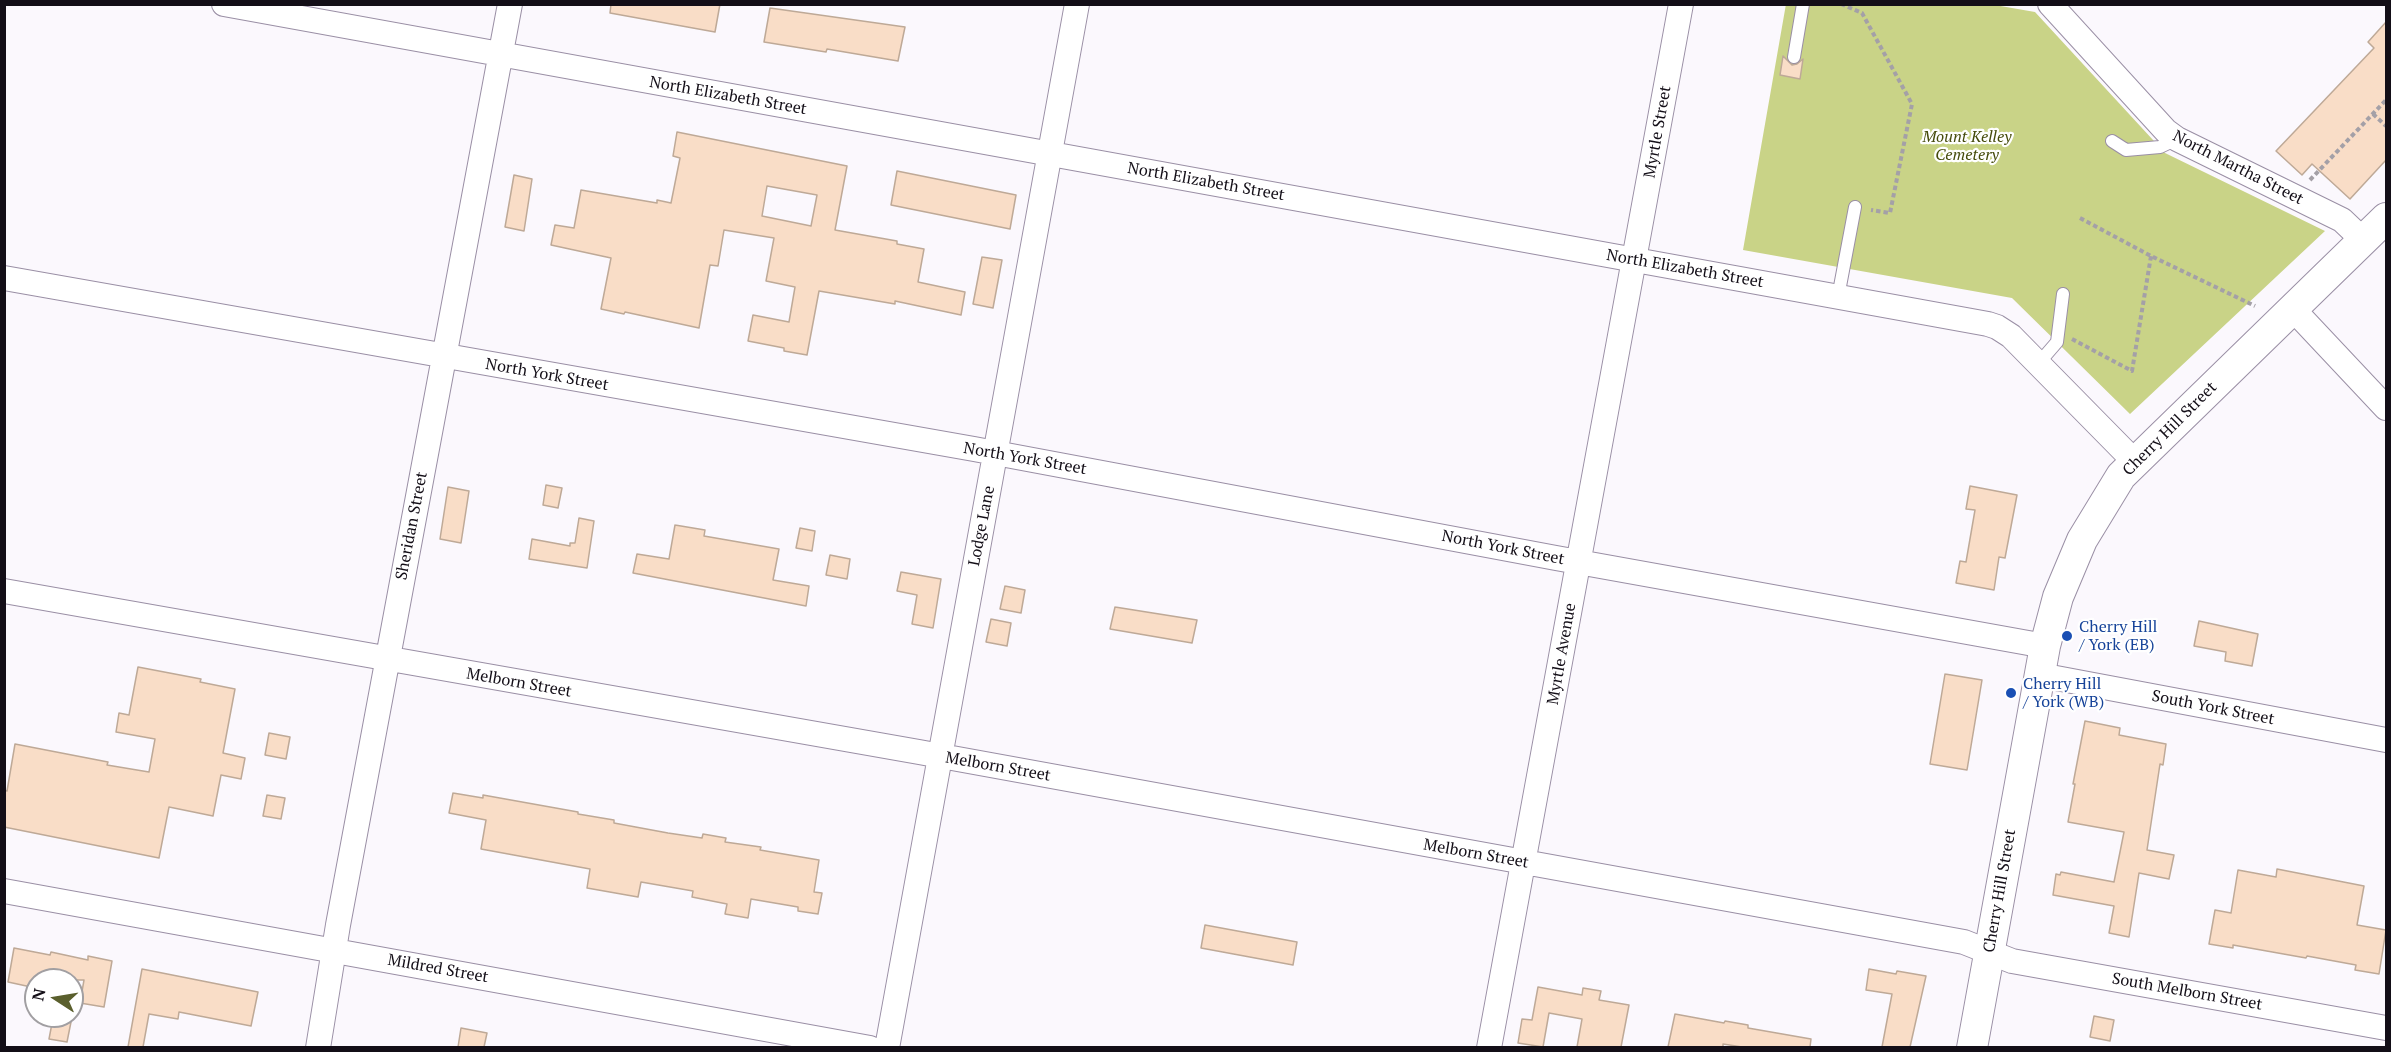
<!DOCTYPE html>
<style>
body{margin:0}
#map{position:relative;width:2391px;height:1052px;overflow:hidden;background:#fbf8fd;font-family:"PT Serif",serif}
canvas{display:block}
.frame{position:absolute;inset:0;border:6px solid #130e17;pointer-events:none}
.north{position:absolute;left:24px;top:968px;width:60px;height:60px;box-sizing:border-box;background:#fff;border:2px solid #a19fa2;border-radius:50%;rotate:282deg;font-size:16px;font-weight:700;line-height:24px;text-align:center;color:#130e17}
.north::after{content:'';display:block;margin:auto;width:21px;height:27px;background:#5a5f2d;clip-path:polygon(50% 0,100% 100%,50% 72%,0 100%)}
</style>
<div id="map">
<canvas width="2391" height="1052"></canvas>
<div class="frame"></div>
<div class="north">N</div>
</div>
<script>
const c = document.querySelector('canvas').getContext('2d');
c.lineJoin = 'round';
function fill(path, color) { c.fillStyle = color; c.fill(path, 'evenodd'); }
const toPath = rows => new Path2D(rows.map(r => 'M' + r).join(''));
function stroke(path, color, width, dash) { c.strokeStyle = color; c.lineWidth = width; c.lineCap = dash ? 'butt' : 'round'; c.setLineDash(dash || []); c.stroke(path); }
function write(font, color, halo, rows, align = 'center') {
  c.font = font + ' "PT Serif",serif'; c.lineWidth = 4.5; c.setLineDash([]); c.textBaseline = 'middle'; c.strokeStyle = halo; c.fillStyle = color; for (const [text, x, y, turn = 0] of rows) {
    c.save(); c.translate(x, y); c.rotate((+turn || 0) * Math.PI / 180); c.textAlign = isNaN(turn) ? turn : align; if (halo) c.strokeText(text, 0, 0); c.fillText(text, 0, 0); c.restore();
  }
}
fill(toPath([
 [1786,4,1989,4,2035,12,2165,153,2325,231,2130,414,2012,298,1743,250]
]), '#c9d387');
const building = toPath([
 [611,4,720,4,715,32,610,13,611,4],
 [770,8,905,27,898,61,827,49,826,52,764,42,770,8],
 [2386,22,2386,160,2350,199,2312,164,2302,175,2276,151,2374,48,2368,42,2386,22],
 [1783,56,1792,65,1797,64,1803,59,1800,79,1780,75,1783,56],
 [677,132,847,166,835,230,897,241,897,244,924,249,918,282,965,292,961,315,895,301,895,304,819,291,807,355,784,351,784,348,748,341,753,315,789,322,795,287,766,281,774,238,724,230,718,266,710,265,699,328,625,312,624,314,601,309,611,258,551,245,555,225,574,228,581,190,657,203,657,200,671,203,680,158,673,156,677,132],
 [767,186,817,195,811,226,762,216,767,186],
 [897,171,1016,195,1010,229,891,205,897,171],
 [514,175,532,179,524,231,505,227,514,175],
 [982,257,1002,260,993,308,973,304,982,257],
 [546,485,562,488,558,508,543,505,546,485],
 [1970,486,2017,495,2005,558,1999,557,1994,590,1956,583,1960,561,1966,562,1975,510,1966,509,1970,486],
 [448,487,469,491,461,543,440,539,448,487],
 [579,518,594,521,587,568,529,559,532,539,570,546,570,543,575,543,579,518],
 [675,525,705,530,704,536,779,549,773,580,809,586,806,606,633,573,637,554,669,559,675,525],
 [800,528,815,531,812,551,796,548,800,528],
 [830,555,850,559,847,579,826,575,830,555],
 [901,572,941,579,933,628,912,624,917,595,897,591,901,572],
 [1005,586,1025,590,1021,613,1000,609,1005,586],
 [1115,607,1197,620,1192,643,1110,629,1115,607],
 [991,619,1011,623,1007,646,986,642,991,619],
 [2199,621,2258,634,2252,666,2225,661,2226,652,2194,646,2199,621],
 [138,667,201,679,200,682,235,689,223,753,245,758,241,779,221,775,213,816,169,807,159,858,4,827,4,790,7,791,15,744,108,762,107,765,149,772,155,739,116,732,119,713,129,715,138,667],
 [1945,674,1982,680,1967,770,1930,764,1945,674],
 [2085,721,2120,728,2119,735,2166,744,2163,765,2160,764,2147,850,2174,855,2169,879,2139,873,2129,937,2109,933,2114,906,2053,895,2056,874,2060,875,2061,872,2114,882,2124,832,2068,822,2075,784,2073,784,2085,721],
 [269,733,290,737,286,759,265,755,269,733],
 [453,793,483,798,483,795,578,812,578,814,614,820,614,823,668,833,702,838,703,834,726,838,725,842,761,847,760,850,819,860,814,892,822,893,818,914,798,911,798,907,751,899,748,918,725,914,727,904,692,897,693,891,641,882,638,897,587,888,590,869,481,849,486,820,449,813,453,793],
 [267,795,285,798,281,819,263,816,267,795],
 [2277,869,2364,886,2357,925,2386,930,2379,974,2355,970,2356,965,2307,956,2306,958,2233,945,2233,948,2209,944,2215,910,2231,913,2238,870,2276,877,2277,869],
 [1205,925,1297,942,1293,965,1201,948,1205,925],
 [14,948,50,955,51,952,88,960,88,956,112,961,104,1007,80,1003,84,980,32,980,31,987,8,982,14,948],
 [142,969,258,992,251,1026,179,1012,178,1019,149,1014,143,1047,128,1047,142,969],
 [1869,969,1896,974,1897,971,1926,976,1910,1047,1882,1047,1892,994,1866,990,1869,969],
 [1538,987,1582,995,1583,988,1601,991,1599,1000,1629,1005,1621,1047,1577,1047,1582,1019,1549,1013,1543,1047,1518,1043,1522,1019,1532,1020,1538,987],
 [1675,1014,1724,1023,1725,1021,1748,1025,1748,1028,1811,1039,1810,1047,1742,1047,1723,1044,1723,1047,1668,1047,1675,1014],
 [2094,1016,2114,1020,2110,1041,2090,1037,2094,1016],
 [53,1018,71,1022,67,1042,49,1039,53,1018],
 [461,1028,487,1033,484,1047,458,1047,461,1028]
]);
fill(building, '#f9ddc7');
stroke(building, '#bea997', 1.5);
const service = toPath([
 [1794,57,1803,4],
 [2112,141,2126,150,2160,147,2177,139],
 [1838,297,1855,207],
 [2038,364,2057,342,2063,294]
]);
const minor = toPath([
 [224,4,1988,324,1997,327,2011,336,2135,462],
 [2050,4,2166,131,2177,139,2342,220,2363,240],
 [4,278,974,449,1556,558,2045,646],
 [2292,308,2386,408],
 [4,591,919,752,1964,942,2012,961,2386,1028],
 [2040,675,2386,740],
 [4,891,870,1048],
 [318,1048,338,925,510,4],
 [887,1048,1077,4],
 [1489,1048,1681,4]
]);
const tertiary = toPath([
 [1972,1048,2045,646,2058,597,2082,540,2121,476,2386,218]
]);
stroke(service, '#9a8fa5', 14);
stroke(minor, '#9a8fa5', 26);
stroke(tertiary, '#9a8fa5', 32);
stroke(toPath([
 [1841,4,1862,13,1912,104,1890,213,1871,210],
 [2373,114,2386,126],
 [2310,180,2386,100],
 [2080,218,2151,256,2255,306],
 [2072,339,2132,371,2151,256]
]), '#a4a0a7', 4, [4.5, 3]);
stroke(service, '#fff', 12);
stroke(minor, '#fff', 24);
stroke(tertiary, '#fff', 30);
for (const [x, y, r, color] of [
 [2067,636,6,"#1a4fb4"],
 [2011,693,6,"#1a4fb4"]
]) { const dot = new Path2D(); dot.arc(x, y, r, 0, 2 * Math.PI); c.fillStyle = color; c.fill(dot); stroke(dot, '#fff', 2); }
write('16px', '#130e17', '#fff', [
 ["North Elizabeth Street",728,96,10],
 ["Myrtle Street",1658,132,-80],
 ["North Martha Street",2238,168,27],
 ["North Elizabeth Street",1206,182,10],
 ["North Elizabeth Street",1685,269,10],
 ["North York Street",547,375,10],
 ["Cherry Hill Street",2170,429,-45],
 ["North York Street",1025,459,10],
 ["Sheridan Street",412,526,-79],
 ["Lodge Lane",982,526,-79],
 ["North York Street",1503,548,11],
 ["Myrtle Avenue",1562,654,-80],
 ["Melborn Street",519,683,10],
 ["South York Street",2213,708,11],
 ["Melborn Street",998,767,10],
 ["Melborn Street",1476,854,10],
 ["Cherry Hill Street",2000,891,-80],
 ["Mildred Street",438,969,10],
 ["South Melborn Street",2187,992,10]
]);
write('italic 16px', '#454b0b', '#fff', [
 ["Mount Kelley",1967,137],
 ["Cemetery",1967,155]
]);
write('16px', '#164399', '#fff', [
 ["Cherry Hill",2079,627],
 ["/ York (EB)",2079,645],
 ["Cherry Hill",2023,684],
 ["/ York (WB)",2023,702]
], 'left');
</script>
